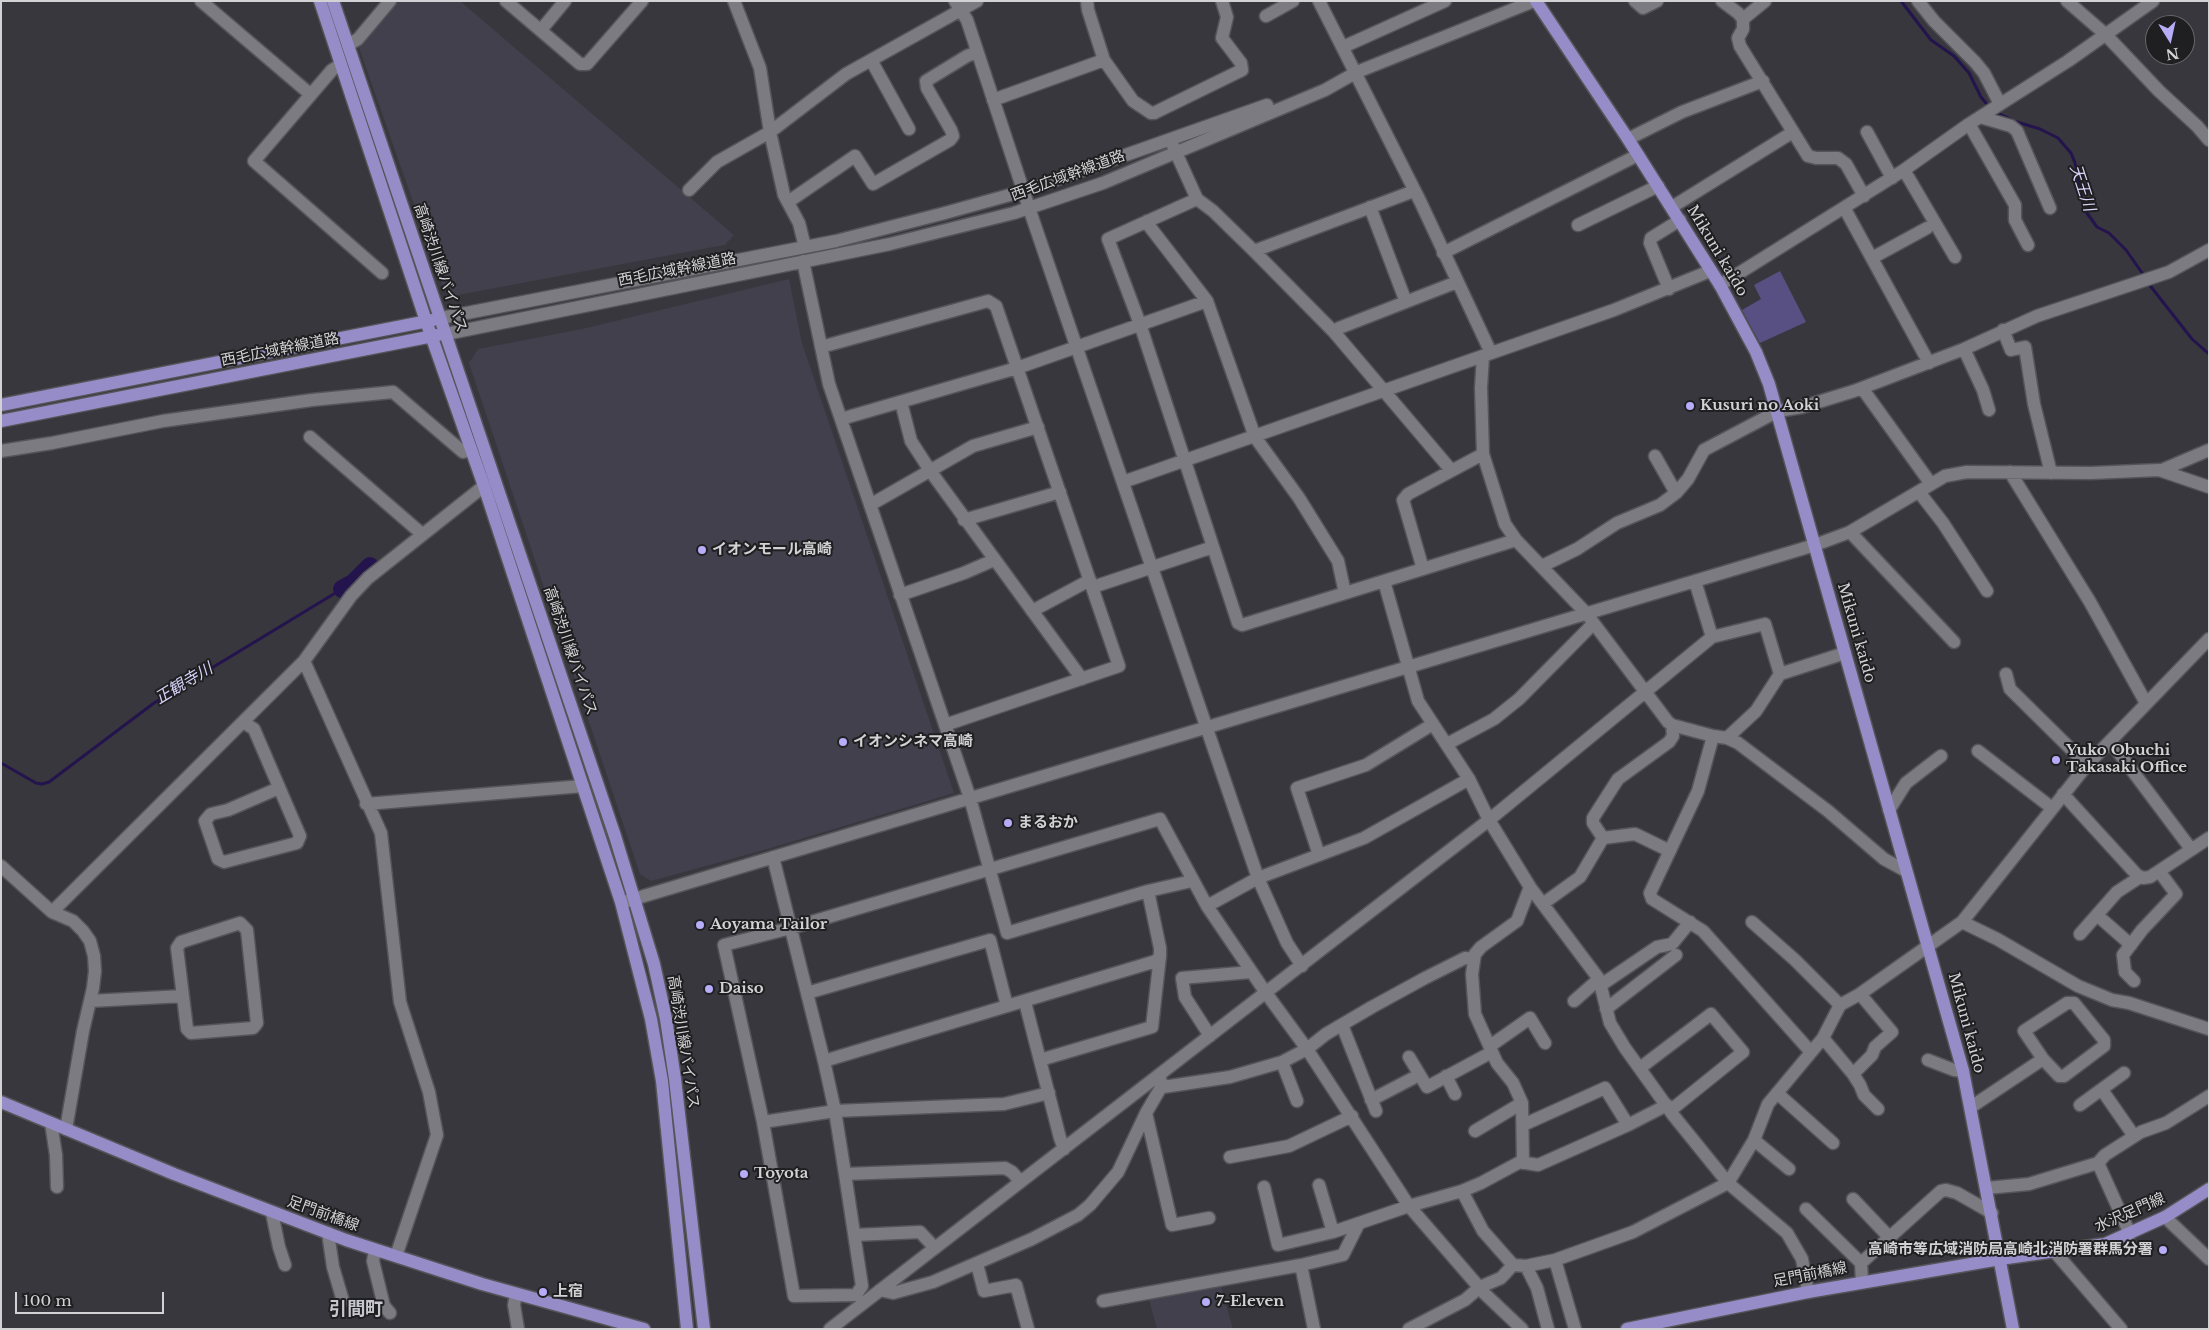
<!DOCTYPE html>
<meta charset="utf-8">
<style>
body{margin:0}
#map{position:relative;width:2210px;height:1330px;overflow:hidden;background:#38373d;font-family:"Libre Baskerville",serif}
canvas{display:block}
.frame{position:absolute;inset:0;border:2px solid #d2d2d5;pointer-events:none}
.north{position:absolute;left:2145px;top:15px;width:50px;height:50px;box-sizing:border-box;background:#1f1f21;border:1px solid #676769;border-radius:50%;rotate:170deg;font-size:14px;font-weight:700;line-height:20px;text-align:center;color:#d2d2d5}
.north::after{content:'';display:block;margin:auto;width:18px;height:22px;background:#b6acf8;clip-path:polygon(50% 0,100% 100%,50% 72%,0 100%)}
.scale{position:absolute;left:15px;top:1292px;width:149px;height:22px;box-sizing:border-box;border:2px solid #d2d2d5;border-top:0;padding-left:6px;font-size:15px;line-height:18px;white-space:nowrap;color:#d2d2d5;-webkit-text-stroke:4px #1f1f21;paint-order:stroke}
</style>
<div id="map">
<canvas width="2210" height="1330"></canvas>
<div class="frame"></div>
<div class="north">N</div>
<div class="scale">100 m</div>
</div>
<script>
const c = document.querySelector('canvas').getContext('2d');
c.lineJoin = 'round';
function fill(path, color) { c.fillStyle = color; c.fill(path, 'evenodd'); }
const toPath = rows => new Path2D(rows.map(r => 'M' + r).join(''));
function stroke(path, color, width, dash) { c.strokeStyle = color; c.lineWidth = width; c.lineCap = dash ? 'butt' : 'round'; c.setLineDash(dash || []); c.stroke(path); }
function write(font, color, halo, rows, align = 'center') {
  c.font = font + ' "Libre Baskerville","Noto Sans JP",serif'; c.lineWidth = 4; c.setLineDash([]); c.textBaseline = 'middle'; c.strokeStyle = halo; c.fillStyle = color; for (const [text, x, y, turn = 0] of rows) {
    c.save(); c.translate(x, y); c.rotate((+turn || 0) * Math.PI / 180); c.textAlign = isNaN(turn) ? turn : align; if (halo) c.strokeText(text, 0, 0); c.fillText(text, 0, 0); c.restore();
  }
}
fill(toPath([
 [394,1,460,1,734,235,725,245,681,253,453,296,444,290,358,45],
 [789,279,802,343,954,793,771,848,651,881,640,874,469,363,478,349,582,329],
 [1220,1283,1233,1329,1157,1329,1148,1296]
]), '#41404c');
fill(toPath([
 [1780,271,1806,322,1760,343,1742,310,1761,299,1754,285]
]), '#585082');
stroke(toPath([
 [1901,1,1931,40,1954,56,1969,73,1981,97,1990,108],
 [1995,112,2017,122,2040,129,2058,138,2071,153,2075,163,2084,209,2097,227,2109,233,2126,250,2145,277],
 [2148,283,2192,339,2209,354],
 [1,763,36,783,42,784,49,782,154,703,342,589]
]), '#24144e', 3);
stroke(toPath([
 [342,589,353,583,370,566]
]), '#24144e', 18);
const minor = toPath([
 [201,1,310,94],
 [506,1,580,64,587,64,642,1],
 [734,1,760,68,770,132,784,195,799,223,805,247],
 [955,1,967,20,1029,208,1258,878,1287,943,1302,966],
 [1087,1,1088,10,1104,60,1133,101,1151,113,1154,113,1242,70,1241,63,1222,38,1227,17,1222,1],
 [1319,1,1420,201,1491,353],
 [1635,1,1643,8,1657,1],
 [1722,1,1738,13,1743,19],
 [1765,1,1743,19,1743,29,1738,38,1740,46,1808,156,1816,158,1838,158,1846,164,1864,196],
 [1918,1,1934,21,1975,62,1984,73,2000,104],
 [2067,1,2105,34,2159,91,2197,126,2209,140],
 [1266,16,1293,1],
 [541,30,565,1],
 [348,45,358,39,390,1],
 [1343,47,1445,1],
 [871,60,909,129],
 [340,65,332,70,254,161,382,273],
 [993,100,1104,60],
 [1980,117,2011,126,2017,131,2050,208],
 [1969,124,2015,205,2015,220,2028,245],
 [1867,132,1892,178],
 [1628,139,1682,112,1763,81],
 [1173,146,1197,199,1213,211,1254,251,1334,332,1451,470],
 [1904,170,1955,257],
 [689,190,717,162,770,132,846,74,977,1],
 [1197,199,1108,239,1140,324,1238,623,1242,625,1384,581,1418,701,1469,779,1489,820,1530,887,1599,979,1610,1023,1625,1048,1673,1115,1728,1183,1787,1233,1802,1259,1808,1292],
 [788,202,855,156,873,184,950,140,953,136,951,130,927,88,926,81,967,56,977,52],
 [1370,207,1406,302],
 [1672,207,1793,132],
 [1845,209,1929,363],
 [1147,221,1150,227,1207,301],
 [1578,225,1658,186],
 [1254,251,1414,191],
 [1443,253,1638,155],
 [1872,258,1927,228],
 [803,261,829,384,970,798,1007,933,1148,891,1192,881],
 [1720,285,1904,170,1969,124,2068,61,2153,1],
 [1669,289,1650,243,1651,238,1680,220],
 [441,318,836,241,945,213,1024,191,1267,105],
 [2003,330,2011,350,2025,347,2034,404,2051,473],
 [1334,332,1339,328,1457,282],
 [446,334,890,244,1014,213,1103,183,1325,90,1357,72,1534,1],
 [821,347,988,301,996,306,1119,666,945,725],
 [1964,349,1983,390,1989,410],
 [1483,356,1481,388,1483,454,1505,524,1516,540,1586,613,1668,722,1672,725,1713,736,1727,738,1738,743,1828,811,1884,859,1906,871],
 [1862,388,1931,484],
 [901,402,911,441,931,472,1082,679],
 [841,419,1017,368,1207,301,1255,437,1299,498,1338,561,1345,593],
 [310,437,422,534],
 [1,451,52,443,163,421,312,400,393,392,463,452,471,450],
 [1655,456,1676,493],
 [2162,470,2209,450],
 [2010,472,2090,602,2146,703],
 [1123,482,1614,310,1710,271],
 [1919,492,1943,523,1987,591],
 [870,505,973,446,1038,427],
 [964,520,1060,492],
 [1850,532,1954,642],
 [1542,566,1577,549,1617,523,1660,505,1676,493,1688,479,1704,450,1778,411,1802,407,1854,391,1964,349,2037,316,2169,272,2209,250],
 [1423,569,1403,500,1408,494,1483,454],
 [1384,581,1516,540],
 [1695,581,1712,637],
 [1093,587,1213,547],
 [900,595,964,573,994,560],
 [1032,611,1090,580],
 [304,661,381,833,400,1002,429,1092,437,1135,396,1256],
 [1780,674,1845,653],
 [2006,674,2010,689,2087,765],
 [243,722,254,729,300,836,297,843,224,862,218,859,205,821,211,814,228,810,279,788],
 [1713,736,1698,791,1650,893,1652,899,1703,931,1810,1051],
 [2110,741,2191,849],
 [1447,744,1494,719,1519,699,1593,624],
 [1978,751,2052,808],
 [2063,794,2137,875,2143,878,2150,877,2209,838],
 [366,804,583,786],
 [1889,810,1906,783,1941,756],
 [1603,838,1635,834,1670,851],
 [1319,855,1297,788,1366,765,1433,724],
 [773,857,824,1061,835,1111,845,1174,1005,1168,1012,1172,1020,1181],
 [1,866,52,912,73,921,83,931,90,941,94,956,95,971,93,988,83,1031,66,1129],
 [624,902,1815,545,1850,532,1945,476,1967,472,2091,473,2159,470,2209,487],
 [1544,903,1580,877,1603,838,1593,823,1593,818,1618,779,1669,742,1673,736,1672,725],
 [1207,906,1258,878,1364,838,1469,779],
 [52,912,304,661,351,596,368,578,484,486],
 [2097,915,2131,945],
 [1752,922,1795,960,1840,1005],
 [1962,922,1997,939,2078,986,2112,1000,2129,1003,2209,1029],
 [240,923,247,930,257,1023,253,1028,191,1033,187,1029,177,948,181,942,240,923],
 [2080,934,2117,892,2140,877],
 [2134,981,2125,972,2123,955,2142,930,2176,894,2159,871],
 [1601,985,1657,947,1672,944,1690,922],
 [807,993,990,940,1007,1006,824,1061],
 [90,1001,183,996],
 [1574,1001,1599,979],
 [1025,1002,1060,1138,1064,1149],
 [1007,1006,1156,961,1160,956,1160,948,1148,891],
 [1606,1009,1676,955],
 [1342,1025,1376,1111],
 [1210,1036,1185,997,1182,978,1251,972],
 [1823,1038,1853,1074,1860,1085,1864,1095,1878,1109],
 [1490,1046,1530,1018,1545,1043],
 [1409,1057,1427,1087,1492,1052],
 [1040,1060,1152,1027,1160,956],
 [1928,1060,1954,1070,1963,1071],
 [1282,1062,1297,1101],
 [1640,1068,1711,1014,1743,1052,1671,1110],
 [1853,1074,1872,1055,1875,1047,1892,1032,1860,994],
 [1446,1076,1455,1094],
 [1163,1087,1230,1077,1282,1062,1307,1049,1326,1034,1372,1007,1425,978,1465,958,1474,959],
 [2102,1090,2134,1136],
 [1777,1093,1833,1143],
 [1371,1100,1419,1075],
 [2080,1105,2124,1073],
 [1971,1107,2043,1059,2024,1031,2067,1003,2074,1003,2104,1040,2104,1046,2064,1076,2059,1076,2043,1059],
 [1146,1113,1172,1225,1209,1218],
 [763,1122,835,1111,1004,1104,1049,1093],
 [51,1123,56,1155,57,1187],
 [1523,1125,1605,1088,1628,1125],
 [1475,1131,1522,1103],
 [1754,1140,1789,1169],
 [1230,1157,1289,1146,1352,1116],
 [1523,1163,1522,1103,1513,1083,1497,1063,1475,1014,1472,974,1475,954,1481,947,1517,921,1530,887],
 [2098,1163,2130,1234],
 [845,1174,862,1286,856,1295,794,1296,763,1122,724,945,791,928,1160,819,1207,906,1266,993,1307,1049,1409,1206,1485,1294,1522,1329],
 [1319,1185,1333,1232],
 [1264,1187,1278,1245,1333,1232,1409,1206,1462,1191,1481,1183,1520,1162,1538,1165,1628,1125,1667,1105],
 [1987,1188,2029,1184,2098,1163,2105,1155,2141,1132,2166,1123,2209,1096],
 [1462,1191,1483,1231,1513,1265],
 [1853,1199,1890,1238],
 [1806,1209,1861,1263],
 [272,1213,279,1247,285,1265],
 [2165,1217,2209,1259],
 [328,1233,333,1267,343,1301],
 [855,1235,920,1232,935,1248],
 [375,1250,373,1261,384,1306,390,1313],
 [2055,1252,2121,1329],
 [1555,1260,1575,1329],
 [977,1264,984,1291,1016,1285,1028,1329],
 [1301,1265,1314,1329],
 [1526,1266,1537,1288,1548,1329],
 [1862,1282,1861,1263,1941,1191,1946,1190,1957,1193,1992,1213],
 [880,1290,893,1293,933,1282,1032,1239,1078,1215,1090,1205,1118,1172,1146,1113,1160,1089,1163,1087,1159,1076],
 [516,1294,514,1305,518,1329],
 [1103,1301,1301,1265,1343,1255,1359,1223],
 [830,1329,1489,820,1712,637,1765,624,1780,674,1756,711,1727,738],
 [1409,1329,1465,1300,1480,1287,1501,1278,1513,1265,1526,1266,1555,1260,1633,1232,1728,1183,1754,1140,1768,1104,1823,1038,1840,1005,1860,994,1962,922,2087,765,2209,639]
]);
const major = toPath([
 [320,1,426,321,484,486,621,902,651,1019,662,1081,687,1329],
 [333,1,615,836,654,964,666,1019,675,1079,704,1329],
 [1536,1,1628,139,1720,285,1756,352,1769,384,1963,1071,2013,1329],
 [1,405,433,320],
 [1,421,438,335],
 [1,1102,174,1174,346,1240,482,1284,644,1329],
 [1627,1329,1808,1292,2000,1259,2105,1244,2165,1217,2209,1189]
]);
stroke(minor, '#555459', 15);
stroke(major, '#555459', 15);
stroke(minor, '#7c7b82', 12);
stroke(major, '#968cc8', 12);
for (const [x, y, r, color] of [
 [1690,406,5,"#b6acf8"],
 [702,550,5,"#b6acf8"],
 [843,742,5,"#b6acf8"],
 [2056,760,5,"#b6acf8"],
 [1008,823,5,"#b6acf8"],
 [700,925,5,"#b6acf8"],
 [709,989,5,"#b6acf8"],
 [744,1174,5,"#b6acf8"],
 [2163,1250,5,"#b6acf8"],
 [543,1292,5,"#b6acf8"],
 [1206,1302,5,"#b6acf8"]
]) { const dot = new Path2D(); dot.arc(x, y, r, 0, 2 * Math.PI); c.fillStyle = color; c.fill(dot); stroke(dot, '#1f1f21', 2); }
write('15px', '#d2d2d5', '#1f1f21', [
 ["西毛広域幹線道路",1068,176,-20],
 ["Mikuni kaido",1717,251,59],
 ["高崎渋川線バイパス",440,268,71],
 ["西毛広域幹線道路",677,270,-11],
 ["西毛広域幹線道路",280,350,-11],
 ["Mikuni kaido",1856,633,74],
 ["高崎渋川線バイパス",570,651,71],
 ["Mikuni kaido",1966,1023,75],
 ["高崎渋川線バイパス",683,1042,81],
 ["水沢足門線",2130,1213,-24],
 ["足門前橋線",323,1214,20],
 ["足門前橋線",1810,1275,-11]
]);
write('bold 15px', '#d2d2d5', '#1f1f21', [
 ["Kusuri no Aoki",1700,406],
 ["イオンモール高崎",712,550],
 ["イオンシネマ高崎",853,742],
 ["Yuko Obuchi",2066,751],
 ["Takasaki Office",2066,768],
 ["まるおか",1018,823],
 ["Aoyama Tailor",710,925],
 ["Daiso",719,989],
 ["Toyota",754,1174],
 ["高崎市等広域消防局高崎北消防署群馬分署",2153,1250,"right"],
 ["上宿",553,1292],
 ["7-Eleven",1216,1302]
], 'left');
write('italic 16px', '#d7d3f9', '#1f1f21', [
 ["天王川",2082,188,72],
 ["正観寺川",184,684,-31]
]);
write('bold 18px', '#c7c7ce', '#1f1f21', [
 ["引間町",356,1310]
]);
</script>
